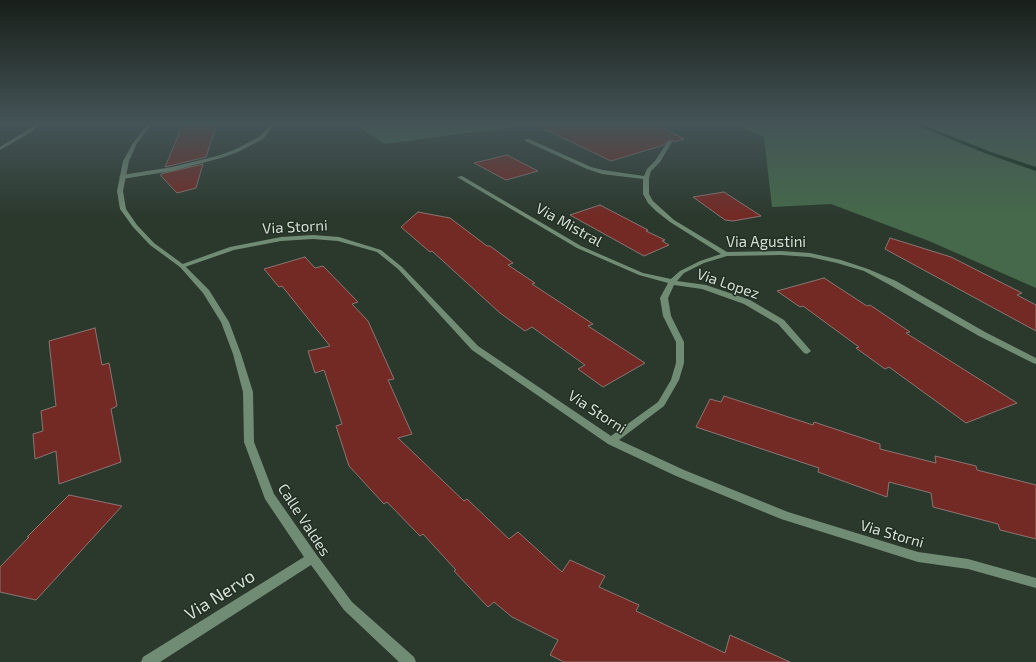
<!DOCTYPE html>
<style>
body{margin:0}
canvas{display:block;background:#2b392d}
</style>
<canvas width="1036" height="662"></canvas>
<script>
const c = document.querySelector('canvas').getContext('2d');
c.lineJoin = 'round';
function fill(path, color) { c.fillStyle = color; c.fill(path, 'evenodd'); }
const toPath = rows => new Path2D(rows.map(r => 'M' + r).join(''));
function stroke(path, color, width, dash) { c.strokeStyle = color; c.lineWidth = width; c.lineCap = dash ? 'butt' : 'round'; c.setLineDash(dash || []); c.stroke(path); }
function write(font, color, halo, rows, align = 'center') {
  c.font = font + ' "Exo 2",sans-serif'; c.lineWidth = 3; c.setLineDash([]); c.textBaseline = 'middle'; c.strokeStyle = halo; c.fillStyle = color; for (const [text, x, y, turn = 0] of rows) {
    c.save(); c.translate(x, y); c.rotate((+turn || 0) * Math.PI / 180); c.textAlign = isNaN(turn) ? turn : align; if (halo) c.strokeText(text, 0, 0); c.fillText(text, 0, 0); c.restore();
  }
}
fill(toPath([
 [354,124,532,124,500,130,474,132,385,144],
 [727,124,1036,124,1036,288,929,241,831,204,772,207,764,137,737,126]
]), '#45694a');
fill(toPath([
 [914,124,920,124,991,152,1036,167,1036,171,987,154,914,124]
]), '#082b10');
const building = toPath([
 [183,124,217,124,206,157,165,167,183,124],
 [534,124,656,124,684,139,673,142,673,140,668,140,664,145,611,161,534,124],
 [507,155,538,171,506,180,474,163,507,155],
 [203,164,196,188,177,193,161,176,161,174,203,164],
 [724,192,761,216,733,221,725,220,693,197,724,192],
 [600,205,648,230,646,231,665,240,662,241,669,245,644,256,570,215,600,205],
 [418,212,450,218,487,246,490,246,513,263,508,265,535,283,532,284,593,324,588,326,645,363,603,387,578,369,585,365,532,327,525,331,500,313,432,251,430,252,401,227,418,212],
 [890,238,951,257,1022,293,1017,295,1036,305,1036,331,885,249,890,238],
 [305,257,315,268,323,266,358,302,352,304,368,321,394,379,388,380,412,434,398,438,464,501,467,499,509,539,518,532,562,572,570,560,605,576,599,587,639,605,636,611,725,653,730,635,790,662,564,662,550,655,558,640,512,617,494,602,488,607,454,571,456,570,423,534,420,536,387,502,384,504,349,466,336,426,342,424,324,370,315,373,308,351,330,346,282,286,279,287,264,269,305,257],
 [824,278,867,306,870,305,910,332,906,333,1017,403,966,423,889,367,885,369,856,348,859,347,803,306,800,307,777,291,824,278],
 [95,328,102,365,109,363,117,406,111,409,121,462,59,484,56,451,35,459,33,434,43,431,41,411,56,406,49,341,95,328],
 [724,396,813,425,814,422,880,444,880,449,936,463,935,456,976,466,977,470,1036,485,1036,539,1000,530,998,524,933,507,931,493,889,482,887,497,818,472,819,468,696,427,710,399,721,402,724,396],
 [69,495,122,506,36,600,0,592,0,567,29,537,27,537,69,495]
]);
fill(building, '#732a25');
stroke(building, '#8a7471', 1);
fill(toPath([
 [35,124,40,124,33,131,0,150,0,147,29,129,35,124],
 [271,124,275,124,263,139,238,152,221,158,172,171,122,179,119,177,122,175,172,167,217,156,234,150,259,137,271,124],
 [525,139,529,139,591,167,603,170,644,176,647,169,655,161,668,141,672,141,672,142,660,162,651,171,649,178,649,194,653,201,674,220,727,252,781,251,810,253,841,260,868,269,896,281,985,332,1036,358,1036,364,1033,363,979,336,890,285,864,271,837,263,810,257,781,255,727,256,704,263,684,273,677,281,706,285,750,300,784,320,811,351,807,354,804,353,778,324,744,304,702,289,674,285,668,298,671,316,684,342,684,363,679,380,664,406,619,440,684,470,788,512,918,552,968,559,1036,578,1036,588,968,569,918,562,781,519,676,476,608,444,472,350,398,269,377,252,338,241,313,239,281,241,234,250,182,268,179,266,180,265,230,247,281,237,313,235,339,237,381,250,402,267,478,346,611,436,658,402,671,380,676,363,676,342,663,316,660,298,668,283,639,275,577,248,457,177,462,176,581,246,643,273,671,279,680,271,700,261,721,254,670,222,656,211,648,203,643,194,643,179,602,174,587,169,525,141,525,139]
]), '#718c75');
fill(toPath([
 [148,124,152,124,137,143,129,161,123,191,126,209,137,225,154,243,184,265,209,290,229,322,241,354,253,392,254,442,274,494,316,554,352,602,414,657,416,662,399,662,344,610,311,565,160,662,141,662,143,657,304,557,265,499,244,442,243,392,233,354,221,322,203,293,180,267,150,245,133,227,120,209,117,191,123,161,133,143,148,124]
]), '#718c75');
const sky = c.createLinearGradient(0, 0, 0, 216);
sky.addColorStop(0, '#181f19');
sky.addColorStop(0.57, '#445457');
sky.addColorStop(1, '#44545700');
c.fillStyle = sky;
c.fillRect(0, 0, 1036, 216);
write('15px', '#d6dfd7', '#212f23', [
 ["Via Mistral",569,225,29],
 ["Via Storni",295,227,-3],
 ["Via Agustini",766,242],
 ["Via Lopez",728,284,19],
 ["Via Storni",597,412,33],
 ["Calle Valdes",304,520,57],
 ["Via Storni",892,534,16]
]);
write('18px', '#d6dfd7', '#212f23', [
 ["Via Nervo",220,595,-32]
]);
</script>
